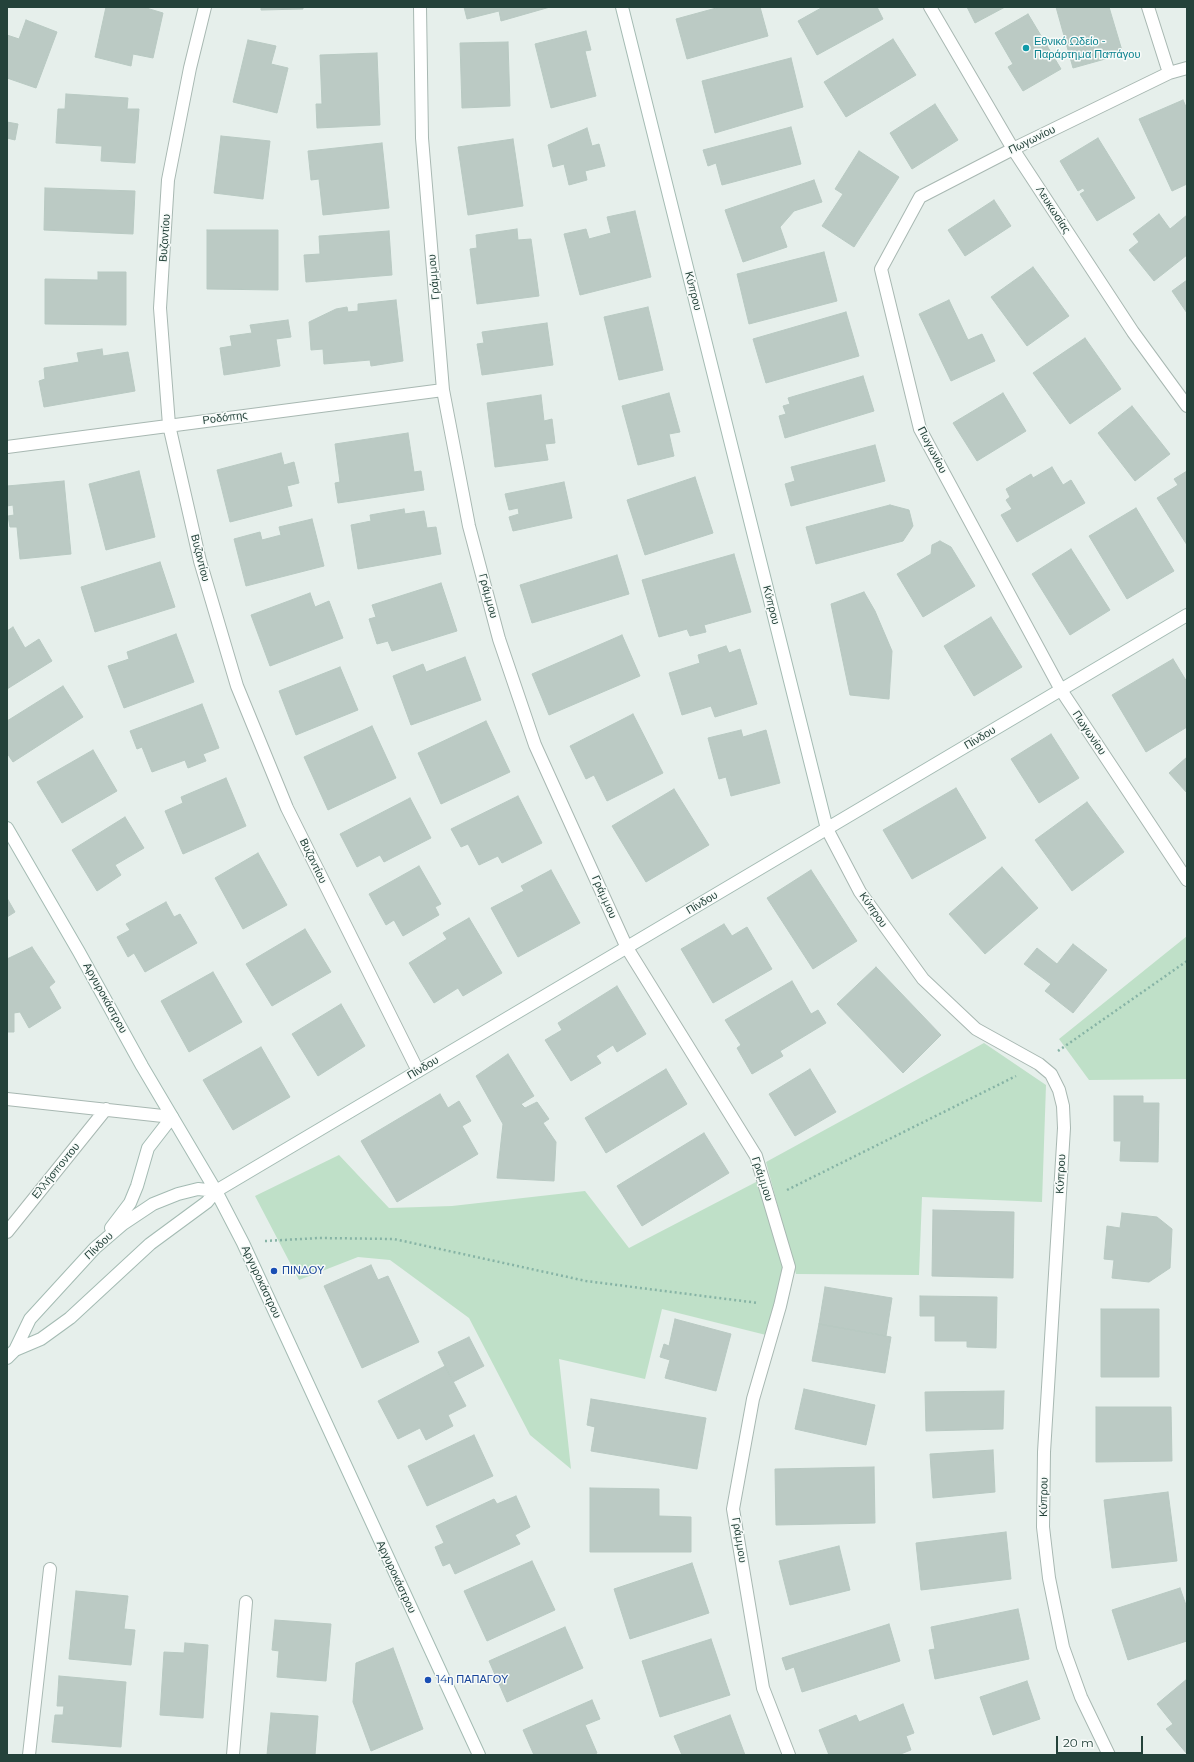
<!DOCTYPE html>
<meta charset="utf-8">
<style>
body{margin:0}
#map{position:relative;width:1194px;height:1762px;overflow:hidden;background:#e6efeb;font-family:Montserrat,sans-serif}
canvas{display:block}
.frame{position:absolute;inset:0;border:8px solid #24423a;pointer-events:none}
.scale{position:absolute;left:1056px;top:1736px;width:87px;height:18px;box-sizing:border-box;border:2px solid #24423a;border-top:0;padding-left:5px;font-size:12px;line-height:14px;white-space:nowrap;color:#24423a;-webkit-text-stroke:3px #f7fbf9;paint-order:stroke}
</style>
<div id="map">
<canvas width="1194" height="1762"></canvas>
<div class="frame"></div>
<div class="scale">20 m</div>
</div>
<script>
const c = document.querySelector('canvas').getContext('2d');
c.lineJoin = 'round';
function fill(path, color) { c.fillStyle = color; c.fill(path, 'evenodd'); }
const toPath = rows => new Path2D(rows.map(r => 'M' + r).join(''));
function stroke(path, color, width, dash) { c.strokeStyle = color; c.lineWidth = width; c.lineCap = dash ? 'butt' : 'round'; c.setLineDash(dash || []); c.stroke(path); }
function write(font, color, halo, rows, align = 'center') {
  c.font = font + ' Montserrat,sans-serif'; c.lineWidth = 3; c.setLineDash([]); c.textBaseline = 'middle'; c.strokeStyle = halo; c.fillStyle = color; for (const [text, x, y, turn = 0] of rows) {
    c.save(); c.translate(x, y); c.rotate((+turn || 0) * Math.PI / 180); c.textAlign = isNaN(turn) ? turn : align; if (halo) c.strokeText(text, 0, 0); c.fillText(text, 0, 0); c.restore();
  }
}
fill(toPath([
 [1187,936,1187,1079,1089,1080,1059,1039],
 [984,1043,1046,1085,1042,1202,922,1197,919,1275,796,1274,766,1162],
 [339,1155,389,1208,452,1206,585,1191,629,1248,758,1181,783,1268,766,1335,662,1309,645,1379,559,1359,571,1469,530,1435,469,1318,390,1260,358,1257,299,1280,255,1196]
]), '#bfe0c8');
const building = toPath([
 [106,7,143,7,163,13,153,58,133,54,131,66,95,57,106,7],
 [261,7,303,7,303,9,261,10,261,7],
 [464,7,550,7,501,21,499,11,467,19,464,7],
 [720,7,760,7,768,36,687,59,676,19,720,7],
 [823,7,877,7,883,19,817,55,798,21,823,7],
 [967,7,1005,7,975,23,967,7],
 [1056,7,1109,7,1123,54,1073,68,1056,7],
 [1028,14,1061,69,1023,91,1008,67,1013,64,995,33,1028,14],
 [26,20,57,32,36,88,7,78,7,35,19,39,26,20],
 [586,31,591,50,585,51,596,96,551,108,535,44,586,31],
 [893,39,916,75,846,117,824,82,893,39],
 [248,40,276,46,271,64,288,68,277,113,233,102,248,40],
 [508,42,510,106,462,108,460,43,508,42],
 [377,53,380,125,317,128,316,104,322,104,320,55,377,53],
 [791,58,803,107,715,133,702,81,791,58],
 [66,94,128,98,127,109,139,109,135,163,101,161,102,146,56,143,58,109,65,109,66,94],
 [1183,100,1187,109,1187,184,1172,191,1139,119,1183,100],
 [935,104,958,140,912,169,890,133,935,104],
 [7,122,18,124,15,140,7,138,7,122],
 [791,127,801,164,722,185,716,163,708,166,703,150,791,127],
 [587,128,592,146,599,144,605,166,585,171,587,180,569,185,564,164,553,167,548,145,587,128],
 [221,136,270,141,263,199,214,193,221,136],
 [1098,138,1135,198,1097,221,1080,194,1085,191,1083,188,1078,191,1060,161,1098,138],
 [513,139,523,206,468,215,458,147,513,139],
 [382,143,389,208,323,215,319,179,311,180,308,151,382,143],
 [859,151,899,177,854,247,822,226,843,194,835,189,859,151],
 [814,180,822,202,794,211,780,227,787,247,743,262,725,210,814,180],
 [45,188,135,191,133,234,44,230,45,188],
 [994,200,1011,226,965,256,948,230,994,200],
 [635,211,651,277,580,295,564,234,586,229,589,239,611,233,607,217,635,211],
 [1159,214,1170,229,1187,215,1187,255,1154,281,1129,250,1139,242,1133,234,1159,214],
 [517,229,518,240,531,239,539,296,477,304,470,249,477,248,476,235,517,229],
 [207,230,278,230,278,290,207,289,207,230],
 [389,231,392,275,306,282,304,255,320,254,319,236,389,231],
 [824,252,837,301,749,324,737,274,824,252],
 [1033,267,1069,316,1027,346,991,297,1033,267],
 [98,272,126,272,126,325,45,324,45,279,98,280,98,272],
 [1187,280,1187,313,1172,291,1187,280],
 [396,300,403,361,371,366,370,360,324,364,323,349,311,350,309,322,336,309,347,307,348,312,358,311,358,304,396,300],
 [949,300,968,340,982,334,995,361,951,381,919,314,949,300],
 [648,307,663,370,619,380,604,317,648,307],
 [846,312,859,356,766,383,753,339,846,312],
 [288,320,291,337,276,339,280,366,224,375,220,348,232,346,230,336,252,333,250,325,288,320],
 [547,323,553,365,482,375,477,344,484,343,482,332,547,323],
 [1085,338,1121,389,1070,424,1033,373,1085,338],
 [102,349,103,356,128,352,135,391,44,407,39,381,45,379,44,368,79,362,77,353,102,349],
 [863,376,874,411,785,438,779,416,786,414,783,406,790,404,788,398,863,376],
 [669,393,680,432,669,434,674,456,638,465,622,406,669,393],
 [1003,393,1026,431,977,461,953,423,1003,393],
 [541,395,544,421,552,419,555,443,545,444,548,460,495,467,487,403,541,395],
 [1132,406,1170,454,1135,481,1098,433,1132,406],
 [408,433,414,472,421,471,424,490,338,503,335,483,340,482,335,444,408,433],
 [875,445,885,481,791,506,785,484,795,481,791,467,875,445],
 [281,453,284,465,294,462,299,483,287,486,292,506,230,522,217,470,281,453],
 [1052,467,1063,485,1071,480,1085,503,1017,542,1001,515,1012,509,1006,500,1010,497,1006,489,1031,474,1033,478,1052,467],
 [139,471,155,537,106,550,89,484,139,471],
 [1187,471,1187,545,1157,498,1178,485,1174,479,1187,471],
 [695,477,713,533,645,555,627,500,695,477],
 [64,481,71,554,20,559,17,527,10,527,8,516,14,515,13,505,7,506,7,486,64,481],
 [564,482,572,518,513,531,509,517,519,514,518,508,509,510,505,494,564,482],
 [890,505,909,510,913,526,903,541,816,564,806,527,890,505],
 [1136,508,1174,571,1127,599,1089,536,1136,508],
 [404,509,405,514,424,511,427,528,436,527,441,554,358,569,351,525,371,521,370,515,404,509],
 [312,519,324,566,246,586,234,539,260,532,262,540,281,535,279,527,312,519],
 [940,541,951,547,975,586,923,617,897,574,931,554,932,545,940,541],
 [1071,549,1110,610,1070,635,1032,574,1071,549],
 [734,554,751,612,704,625,706,632,690,636,687,629,659,637,642,580,734,554],
 [617,555,629,594,532,623,520,585,617,555],
 [160,562,175,607,95,632,81,587,160,562],
 [441,583,457,631,392,651,388,641,377,644,369,619,376,617,372,605,441,583],
 [864,592,875,611,892,651,889,699,850,695,831,604,864,592],
 [310,593,315,607,329,601,343,638,270,666,251,615,310,593],
 [991,617,1022,667,974,696,944,646,991,617],
 [13,627,25,648,39,639,52,661,7,689,7,631,13,627],
 [176,634,194,682,124,708,108,666,129,659,127,652,176,634],
 [622,635,640,676,549,715,532,674,622,635],
 [726,646,729,653,740,649,757,704,715,717,711,706,682,715,669,673,700,663,698,655,726,646],
 [465,657,481,700,411,725,393,676,423,664,426,672,465,657],
 [1173,659,1187,682,1187,727,1146,752,1112,695,1173,659],
 [340,667,358,710,296,735,279,691,340,667],
 [63,686,83,717,13,762,7,753,7,721,63,686],
 [202,704,219,748,203,754,206,761,188,768,185,760,152,772,142,747,137,749,130,731,202,704],
 [633,714,663,773,607,801,594,775,586,779,570,746,633,714],
 [486,721,510,772,441,804,418,753,486,721],
 [372,726,396,778,328,810,304,757,372,726],
 [741,730,743,737,766,730,780,783,731,796,726,777,719,779,708,738,741,730],
 [1051,734,1079,778,1039,803,1011,759,1051,734],
 [93,750,117,791,62,823,37,782,93,750],
 [1187,757,1187,793,1169,773,1187,757],
 [226,778,246,826,183,854,165,811,183,803,181,797,226,778],
 [956,788,986,838,912,879,883,830,956,788],
 [674,789,709,845,646,882,612,826,674,789],
 [518,796,542,843,502,863,498,856,479,865,468,844,461,847,451,829,518,796],
 [410,798,431,838,384,862,380,855,357,867,340,834,410,798],
 [1087,802,1124,852,1072,891,1035,840,1087,802],
 [125,817,144,848,115,865,121,875,97,891,72,850,125,817],
 [258,853,287,905,243,929,215,878,258,853],
 [419,866,441,904,435,907,439,915,403,936,394,920,386,925,369,894,419,866],
 [1002,867,1038,908,985,954,949,914,1002,867],
 [551,870,580,923,518,957,491,908,524,891,521,886,551,870],
 [811,870,857,941,813,969,767,898,811,870],
 [7,898,15,912,7,917,7,898],
 [166,902,174,917,180,914,197,943,145,972,134,953,128,957,117,937,130,930,126,924,166,902],
 [469,918,502,973,463,996,458,988,434,1003,409,963,447,939,443,933,469,918],
 [724,924,732,936,747,927,772,969,713,1003,681,949,724,924],
 [305,929,331,972,272,1006,246,964,305,929],
 [1073,944,1107,970,1073,1013,1045,991,1051,984,1024,964,1037,948,1057,964,1073,944],
 [32,947,55,982,49,987,61,1008,29,1028,20,1012,14,1013,14,1032,7,1032,7,959,32,947],
 [876,967,941,1035,903,1073,837,1004,876,967],
 [213,972,242,1022,189,1052,161,1001,213,972],
 [792,981,811,1014,818,1010,826,1023,780,1051,783,1056,752,1074,737,1048,741,1045,725,1020,792,981],
 [617,986,646,1034,617,1052,613,1045,596,1056,601,1063,571,1081,545,1040,562,1030,558,1023,617,986],
 [341,1004,365,1046,318,1076,292,1034,341,1004],
 [261,1047,290,1097,233,1130,203,1080,261,1047],
 [508,1054,534,1096,521,1104,525,1108,537,1102,549,1119,543,1123,556,1142,554,1181,497,1178,503,1124,476,1076,508,1054],
 [666,1069,687,1104,606,1153,585,1118,666,1069],
 [810,1069,836,1112,795,1136,769,1094,810,1069],
 [440,1094,448,1108,459,1101,471,1121,462,1126,478,1154,397,1202,361,1141,440,1094],
 [1114,1096,1143,1096,1143,1103,1159,1103,1158,1162,1120,1161,1121,1141,1114,1141,1114,1096],
 [704,1133,729,1173,642,1226,617,1186,704,1133],
 [933,1210,1014,1212,1013,1278,932,1276,933,1210],
 [1122,1213,1157,1217,1172,1229,1170,1268,1149,1282,1112,1278,1114,1260,1104,1259,1107,1226,1120,1228,1122,1213],
 [371,1265,378,1280,388,1276,419,1342,362,1368,324,1286,371,1265],
 [825,1287,892,1298,886,1336,819,1324,825,1287],
 [920,1296,997,1297,996,1348,967,1347,967,1341,935,1341,935,1316,920,1316,920,1296],
 [1101,1309,1159,1309,1159,1377,1101,1377,1101,1309],
 [675,1319,731,1334,716,1391,665,1378,670,1360,660,1357,664,1344,669,1346,675,1319],
 [819,1324,891,1337,885,1373,812,1361,819,1324],
 [469,1337,484,1366,453,1382,438,1352,469,1337],
 [445,1366,466,1406,448,1415,453,1426,426,1440,420,1428,398,1439,378,1401,445,1366],
 [804,1389,875,1405,866,1445,795,1429,804,1389],
 [1004,1391,1003,1429,926,1431,925,1392,1004,1391],
 [591,1399,706,1418,697,1469,591,1451,595,1427,587,1425,591,1399],
 [1096,1407,1171,1407,1172,1461,1096,1462,1096,1407],
 [474,1435,493,1476,427,1506,408,1466,474,1435],
 [993,1450,995,1492,933,1498,930,1454,993,1450],
 [874,1467,875,1523,776,1525,775,1469,874,1467],
 [590,1488,659,1489,659,1516,691,1517,691,1552,590,1552,590,1488],
 [1168,1492,1177,1561,1112,1568,1104,1500,1168,1492],
 [516,1496,530,1527,515,1535,520,1544,455,1574,450,1563,443,1566,435,1547,444,1543,436,1526,494,1499,497,1504,516,1496],
 [1006,1532,1011,1579,921,1590,916,1543,1006,1532],
 [839,1546,850,1590,790,1605,779,1561,839,1546],
 [532,1561,555,1610,487,1641,464,1591,532,1561],
 [692,1563,709,1613,630,1639,614,1589,692,1563],
 [1180,1588,1187,1608,1187,1641,1128,1660,1112,1610,1180,1588],
 [76,1591,128,1596,124,1629,135,1630,131,1665,69,1659,76,1591],
 [1018,1609,1029,1659,935,1679,929,1650,935,1649,931,1627,1018,1609],
 [275,1620,331,1624,326,1681,277,1677,279,1651,272,1650,275,1620],
 [889,1624,900,1661,802,1692,794,1667,786,1670,782,1658,889,1624],
 [565,1627,583,1668,507,1702,489,1661,565,1627],
 [711,1639,730,1695,660,1717,642,1661,711,1639],
 [185,1643,208,1645,203,1718,160,1715,164,1652,184,1653,185,1643],
 [393,1648,423,1729,371,1751,353,1702,356,1663,393,1648],
 [59,1676,126,1682,121,1747,52,1742,55,1715,63,1715,64,1706,57,1706,59,1676],
 [1187,1679,1187,1754,1166,1729,1173,1724,1157,1704,1187,1679],
 [1027,1681,1040,1719,993,1735,980,1697,1027,1681],
 [592,1700,600,1719,585,1725,597,1753,593,1755,534,1755,523,1730,592,1700],
 [903,1704,914,1733,906,1736,911,1750,898,1755,829,1755,819,1730,856,1715,859,1722,903,1704],
 [271,1713,318,1716,315,1755,267,1755,271,1713],
 [730,1715,745,1755,682,1755,674,1736,730,1715]
]);
fill(building, '#bbcac4');
stroke(building, '#b8c9c2', 1);
const street = toPath([
 [205,7,190,68,168,180,160,308,169,425,200,561,237,686,287,808,418,1071],
 [420,7,422,138,443,390,469,526,499,639,535,745,627,948,756,1156,789,1267,780,1306,753,1399,733,1509,763,1688,789,1755],
 [930,7,1013,149,1133,332,1187,406],
 [1148,7,1169,73],
 [1187,68,1169,73,1013,149,920,197,881,269,920,429,1061,690,1187,880],
 [7,447,443,390],
 [827,829,860,892,923,979,976,1029,1039,1064,1051,1074,1059,1090,1063,1106,1064,1128,1044,1452,1043,1527,1049,1578,1063,1647,1081,1697,1109,1755],
 [7,1099,172,1117],
 [7,1232,106,1109],
 [29,1755,50,1569],
 [233,1755,246,1602]
]);
const secondary = toPath([
 [622,7,827,829],
 [7,828,79,952,142,1066,216,1191,243,1243,479,1755],
 [111,1228,130,1203,137,1186,148,1148,172,1117],
 [15,1350,41,1339,70,1318,150,1244,207,1202,216,1191,1187,615],
 [7,1358,15,1350,30,1319,95,1248,123,1224,153,1204,178,1194,198,1189,216,1191]
]);
stroke(street, '#a8b8b2', 14);
stroke(secondary, '#a4bbb3', 14);
stroke(toPath([
 [1058,1051,1187,961],
 [787,1190,1016,1076],
 [265,1241,319,1238,394,1239,586,1281,758,1303]
]), '#86b3a5', 2.5, [2, 3]);
stroke(street, '#fff', 12);
stroke(secondary, '#fff', 12);
for (const [x, y, r, color] of [
 [1026,48,4,"#0f9aa8"],
 [274,1271,4,"#1a4fb4"],
 [428,1680,4,"#1a4fb4"]
]) { const dot = new Path2D(); dot.arc(x, y, r, 0, 2 * Math.PI); c.fillStyle = color; c.fill(dot); stroke(dot, '#f7fbf9', 1.5); }
write('11px', '#0d838f', '#f7fbf9', [
 ["Εθνικό Ωδείο -",1034,42],
 ["Παράρτημα Παπάγου",1034,55]
], 'left');
write('11px', '#24423a', '#f7fbf9', [
 ["Πωγωνίου",1032,140,-26],
 ["Λευκωσίας",1053,210,57],
 ["Βυζαντίου",165,238,-86],
 ["Γράμμου",434,277,-95],
 ["Κύπρου",693,291,76],
 ["Ροδόπης",225,418,-7],
 ["Πωγωνίου",932,450,63],
 ["Βυζαντίου",200,558,76],
 ["Γράμμου",488,596,75],
 ["Κύπρου",771,605,76],
 ["Πωγωνίου",1089,733,56],
 ["Πίνδου",980,738,-31],
 ["Βυζαντίου",313,861,64],
 ["Γράμμου",604,897,66],
 ["Πίνδου",702,903,-31],
 ["Κύπρου",873,910,55],
 ["Αργυροκάστρου",105,998,61],
 ["Πίνδου",423,1068,-31],
 ["Ελλήσποντου",56,1171,-51],
 ["Κύπρου",1061,1174,-87],
 ["Γράμμου",762,1179,72],
 ["Πίνδου",99,1246,-43],
 ["Αργυροκάστρου",261,1282,65],
 ["Κύπρου",1044,1497,-89],
 ["Γράμμου",739,1540,81],
 ["Αργυροκάστρου",396,1577,65]
]);
write('11px', '#164399', '#f7fbf9', [
 ["ΠΙΝΔΟΥ",282,1271],
 ["14η ΠΑΠΑΓΟΥ",436,1680]
], 'left');
</script>
